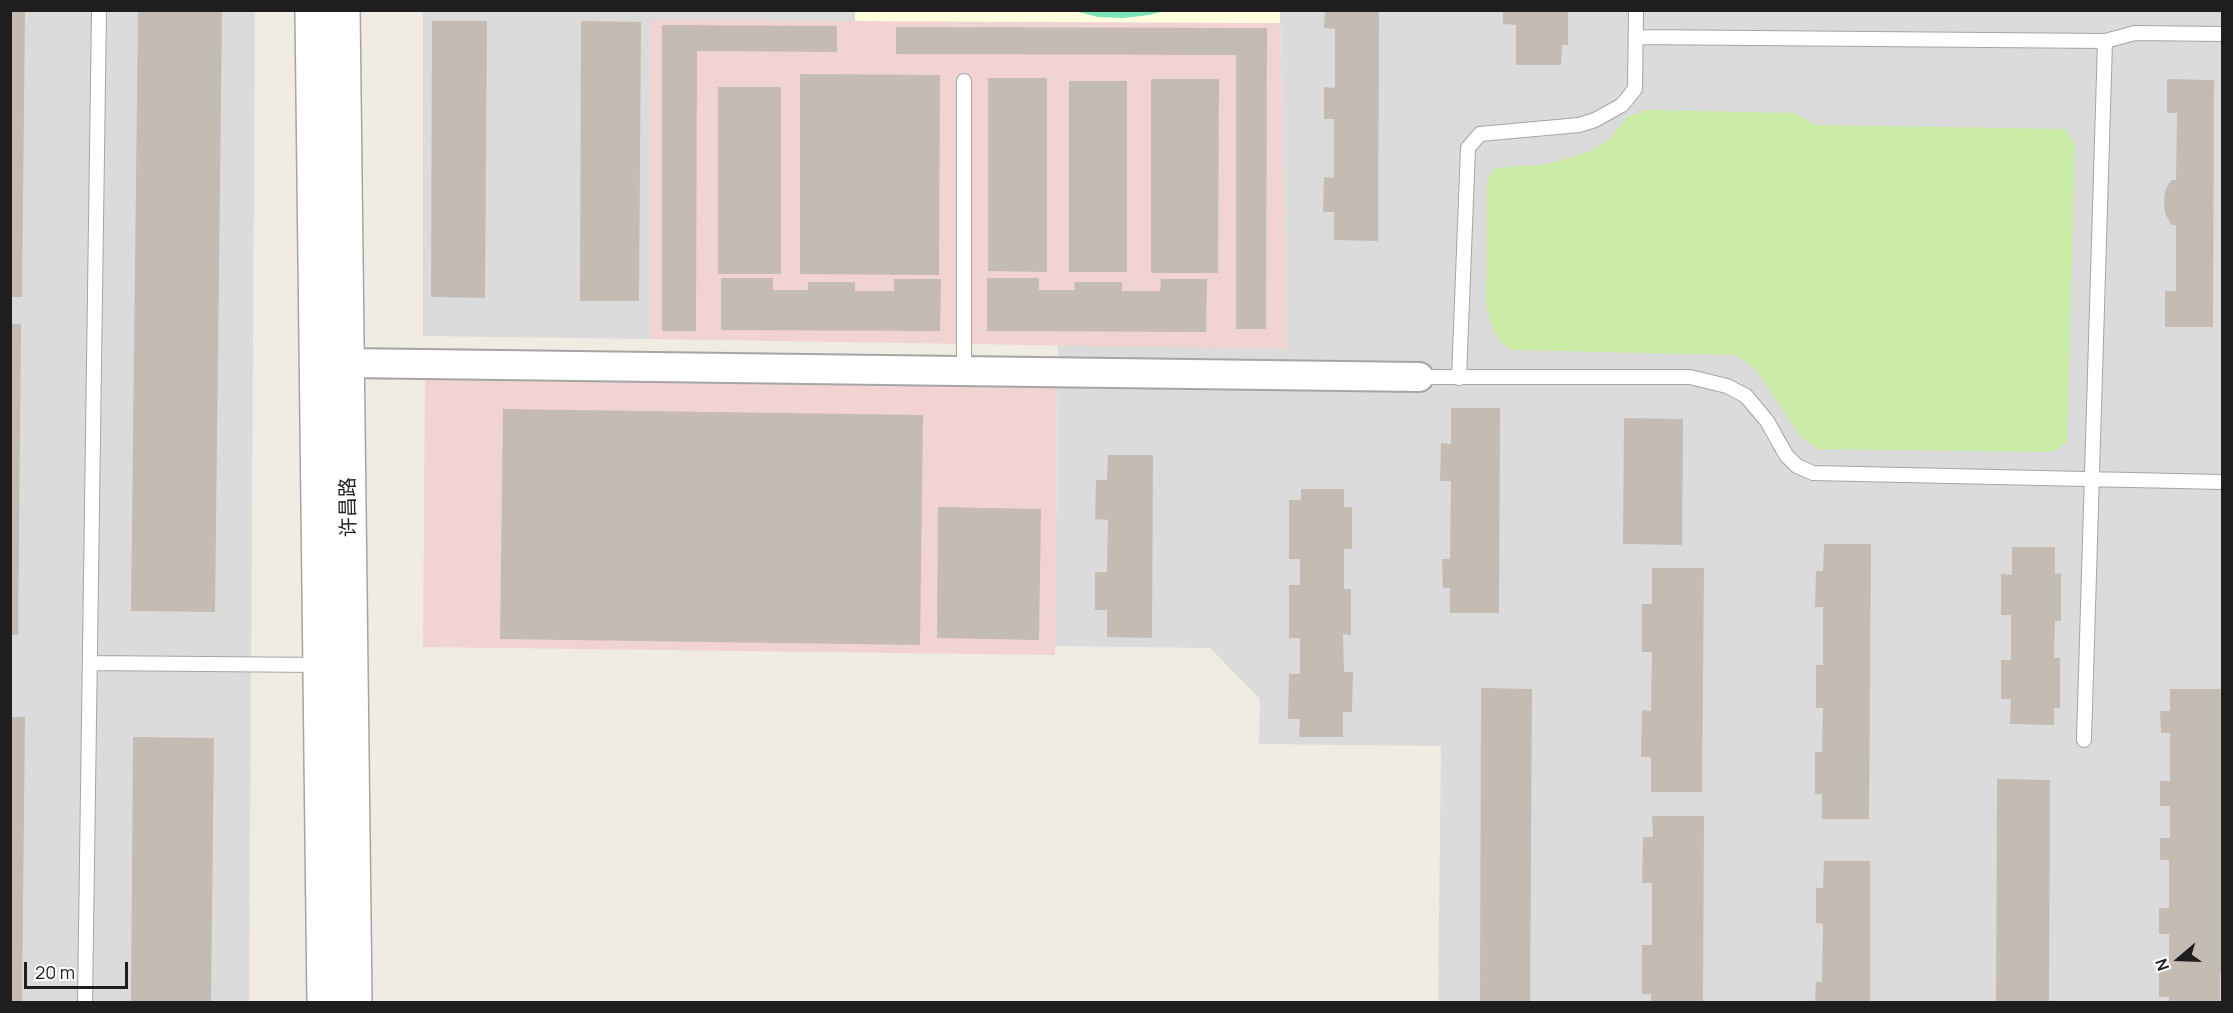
<!DOCTYPE html>
<meta charset="utf-8">
<style>
body{margin:0}
#map{position:relative;width:2233px;height:1013px;overflow:hidden;background:#f0ebe3;font-family:Manrope,sans-serif}
canvas{display:block}
.frame{position:absolute;inset:0;border:12px solid #1e1e1e;pointer-events:none}
.north{position:absolute;left:2149px;top:929px;width:60px;height:60px;-webkit-text-stroke:4px #fff;paint-order:stroke;rotate:251deg;font-size:16px;font-weight:700;line-height:24px;text-align:center;color:#1e1e1e}
.north::after{content:'';display:block;margin:auto;width:21px;height:27px;background:#1e1e1e;clip-path:polygon(50% 0,100% 100%,50% 72%,0 100%)}
.scale{position:absolute;left:24px;top:962px;width:104px;height:27px;box-sizing:border-box;border:3px solid #1e1e1e;border-top:0;padding-left:8px;font-size:18px;line-height:21px;white-space:nowrap;color:#1e1e1e;-webkit-text-stroke:4px #fff;paint-order:stroke}
</style>
<div id="map">
<canvas width="2233" height="1013"></canvas>
<div class="frame"></div>
<div class="north">N</div>
<div class="scale">20 m</div>
</div>
<script>
const c = document.querySelector('canvas').getContext('2d');
c.lineJoin = 'round';
function fill(path, color) { c.fillStyle = color; c.fill(path, 'evenodd'); }
const toPath = rows => new Path2D(rows.map(r => 'M' + r).join(''));
function stroke(path, color, width, dash) { c.strokeStyle = color; c.lineWidth = width; c.lineCap = dash ? 'butt' : 'round'; c.setLineDash(dash || []); c.stroke(path); }
function write(font, color, halo, rows, align = 'center') {
  c.font = font + ' Manrope,"Noto Sans SC",sans-serif'; c.lineWidth = 5; c.setLineDash([]); c.textBaseline = 'middle'; c.strokeStyle = halo; c.fillStyle = color; for (const [text, x, y, turn = 0] of rows) {
    c.save(); c.translate(x, y); c.rotate((+turn || 0) * Math.PI / 180); c.textAlign = isNaN(turn) ? turn : align; if (halo) c.strokeText(text, 0, 0); c.fillText(text, 0, 0); c.restore();
  }
}
fill(toPath([
 [10,11,255,11,249,1002,11,1002],
 [423,11,855,11,855,21,652,20,651,339,423,336],
 [1280,11,2222,11,2222,1002,1438,1002,1441,746,1259,744,1260,699,1210,648,1055,646,1058,345,1287,348]
]), '#dcdbdb');
fill(toPath([
 [652,20,1280,23,1287,349,651,339],
 [425,380,1057,387,1055,655,423,647]
]), '#f1d3d2');
fill(toPath([
 [855,10,1280,11,1280,23,855,21]
]), '#fffedd');
fill(toPath([
 [1647,110,1795,113,1815,125,2065,129,2075,145,2067,442,2057,450,2047,452,1818,449,1801,437,1756,370,1736,355,1511,350,1501,343,1493,330,1486,307,1487,181,1495,168,1548,164,1589,152,1607,141,1628,117]
]), '#caeca7');
fill(toPath([
 [1075,11,1164,11,1149,15,1123,18,1098,17]
]), '#7de3ba');
fill(toPath([
 [10,10,25,10,22,297,10,297],
 [138,10,222,10,215,612,131,611],
 [1325,10,1379,10,1378,241,1334,240,1334,212,1323,212,1324,177,1334,178,1334,119,1324,119,1324,87,1335,88,1335,29,1324,28],
 [1503,10,1568,10,1568,45,1562,45,1561,65,1516,65,1516,25,1503,24],
 [432,21,487,21,485,298,431,297],
 [581,21,641,22,639,301,580,301],
 [662,25,837,26,837,52,697,51,696,331,662,331],
 [896,27,1267,28,1266,329,1236,329,1236,55,896,54],
 [800,74,940,75,939,275,800,274],
 [988,78,1047,78,1047,272,988,271],
 [1151,79,1219,79,1218,273,1151,273],
 [2167,79,2214,80,2213,327,2165,327,2165,291,2176,291,2176,225,2171,225,2165,213,2164,201,2165,191,2171,180,2176,180,2177,113,2167,113],
 [1069,81,1127,81,1127,272,1069,272],
 [718,87,781,87,781,274,718,274],
 [721,278,773,278,773,290,808,290,808,282,855,282,855,291,894,291,894,279,941,279,940,331,721,330],
 [987,278,1039,278,1039,290,1075,290,1074,282,1122,282,1122,291,1160,291,1161,279,1207,279,1206,332,987,331],
 [10,324,21,324,18,635,10,635],
 [1451,408,1500,408,1499,613,1450,613,1450,588,1443,588,1442,559,1450,559,1451,481,1440,481,1441,443,1451,444],
 [503,409,923,415,920,645,500,639],
 [1624,418,1683,419,1682,545,1623,544],
 [1108,455,1153,455,1152,638,1107,637,1107,610,1095,610,1095,572,1107,572,1108,520,1095,519,1096,480,1107,480],
 [1301,489,1344,489,1344,507,1352,507,1352,549,1344,549,1344,589,1351,589,1351,635,1343,634,1344,672,1353,672,1352,712,1343,712,1343,737,1299,737,1300,719,1288,719,1289,674,1300,674,1300,638,1289,638,1289,585,1300,585,1300,559,1289,559,1289,500,1301,500],
 [938,507,1041,509,1039,640,937,638],
 [1824,544,1871,544,1869,819,1822,819,1822,794,1815,794,1815,752,1822,752,1823,708,1816,708,1816,665,1823,665,1823,607,1815,607,1816,571,1823,571],
 [2012,547,2055,547,2055,574,2061,573,2061,621,2055,621,2054,658,2060,658,2060,708,2054,708,2054,725,2010,724,2011,699,2001,699,2001,660,2011,660,2011,615,2001,615,2001,574,2012,575],
 [1652,568,1704,568,1702,792,1651,792,1651,757,1641,757,1642,710,1651,711,1652,652,1642,652,1642,604,1652,604],
 [1481,688,1532,689,1530,1002,1480,1002],
 [2170,689,2222,689,2221,934,2222,934,2222,973,2220,973,2220,1002,2169,1002,2169,997,2159,997,2159,971,2169,971,2169,934,2159,934,2159,908,2169,908,2169,860,2160,860,2160,838,2170,838,2170,806,2160,806,2160,781,2170,781,2170,733,2161,733,2160,711,2170,711],
 [10,717,25,717,22,1002,10,1002],
 [133,737,214,738,211,1002,131,1002],
 [1997,779,2050,780,2049,1002,1996,1002],
 [1652,816,1704,816,1703,1002,1651,1002,1651,994,1642,994,1642,945,1652,945,1652,883,1642,883,1643,837,1653,837],
 [1824,861,1870,861,1870,1002,1815,1002,1816,982,1822,982,1823,924,1816,923,1816,888,1823,888]
]), '#c4bbb3');
const service = toPath([
 [1636,37,2105,41,2135,33,2222,34],
 [964,81,964,371],
 [1419,377,1690,377,1727,386,1746,396,1767,421,1786,455,1797,466,1813,473,2222,482],
 [1459,378,1468,148,1480,134,1579,125,1595,120,1622,105,1635,89,1636,10],
 [90,663,319,665],
 [2084,740,2105,41],
 [85,1002,99,10]
]);
const minor = toPath([
 [347,363,1419,377]
]);
const tertiary = toPath([
 [312,10,324,1002],
 [343,10,355,1002]
]);
stroke(service, '#a5a5a5', 16);
stroke(minor, '#a5a5a5', 32);
stroke(tertiary, '#a5a5a5', 36);
stroke(service, '#fff', 14);
stroke(minor, '#fff', 28);
stroke(tertiary, '#fff', 33);
write('20px', '#1e1e1e', '#fff', [
 ["许昌路",349,507,-91]
]);
</script>
